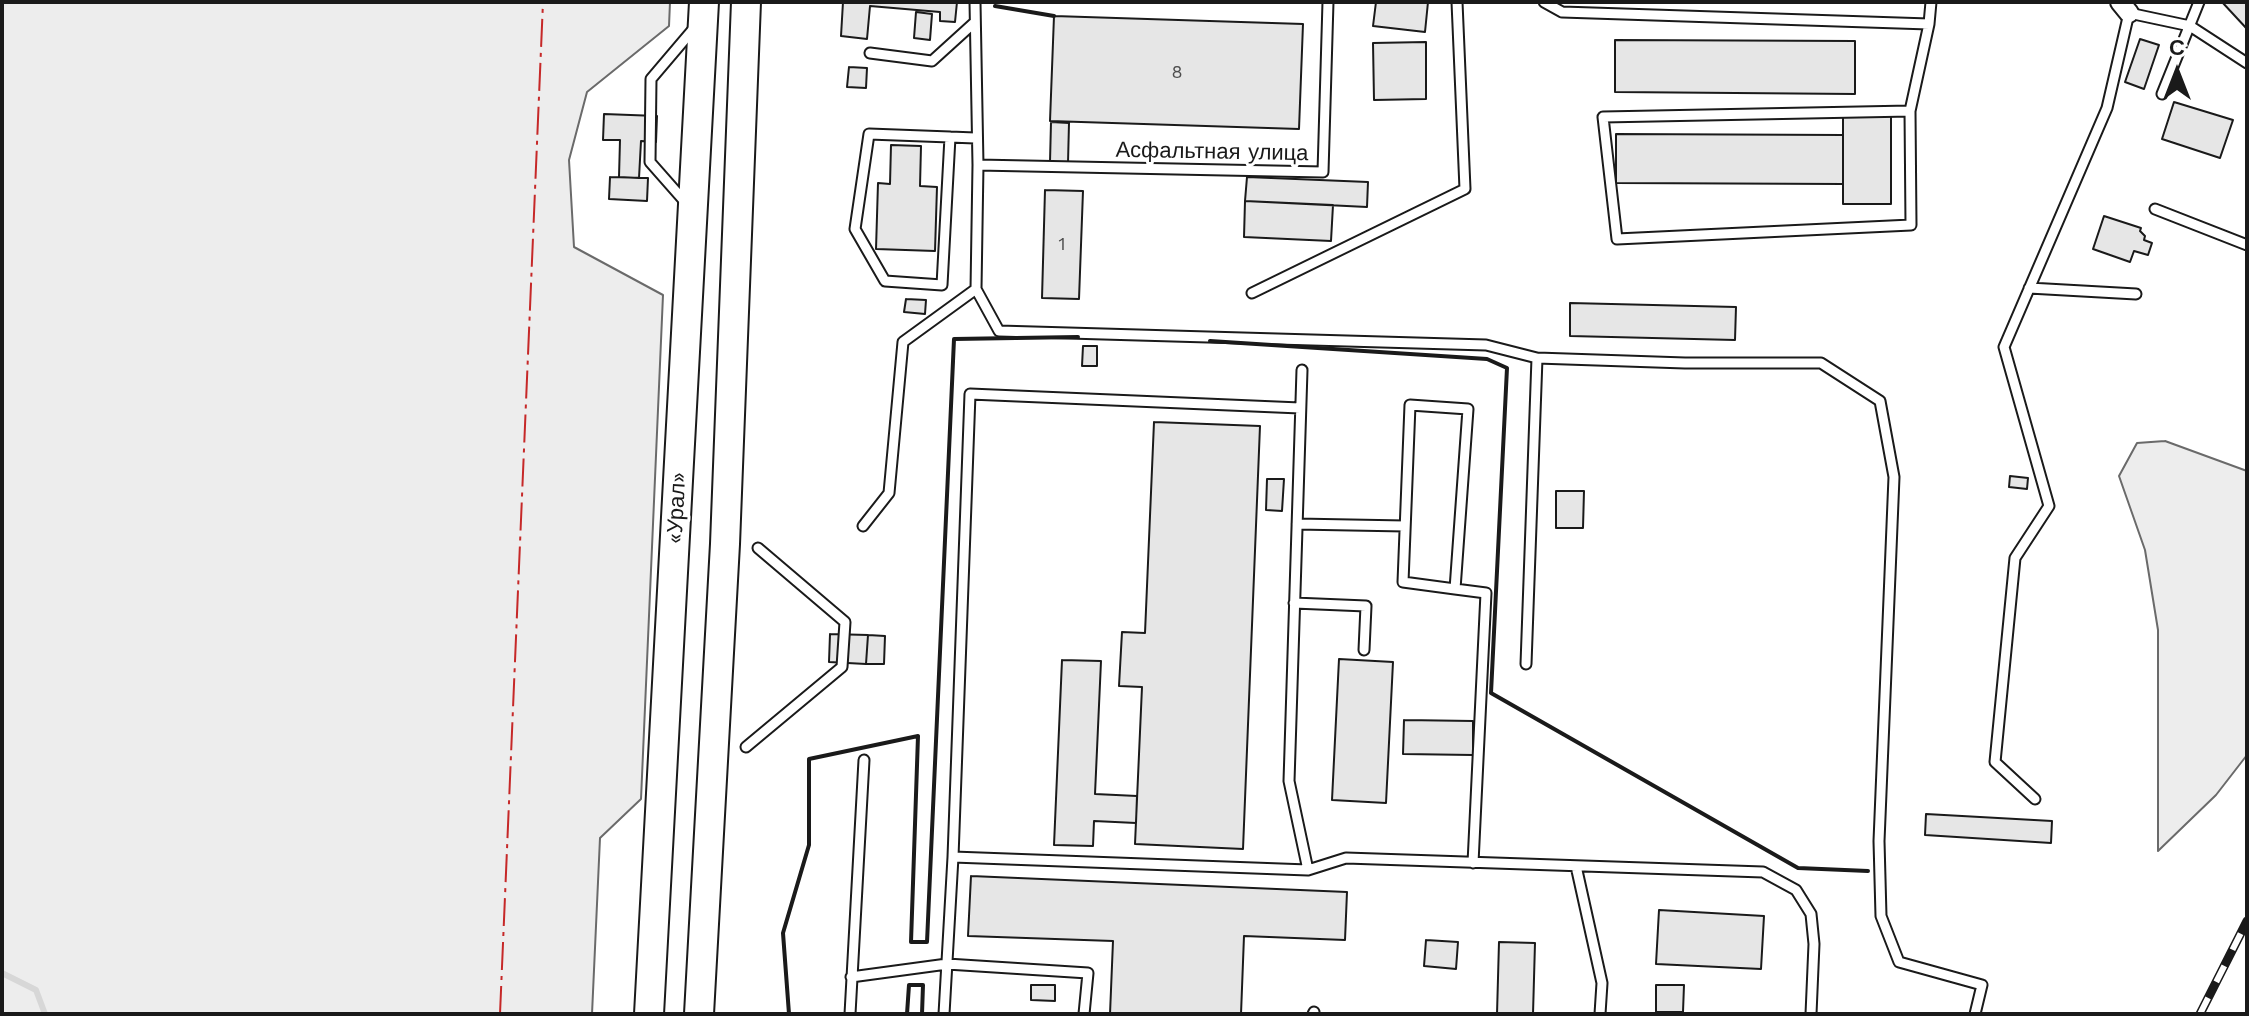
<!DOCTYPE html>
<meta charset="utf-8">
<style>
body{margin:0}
#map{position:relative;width:2249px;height:1016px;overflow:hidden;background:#fff;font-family:"Work Sans",sans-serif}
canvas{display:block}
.frame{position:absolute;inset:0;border:4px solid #1a1a1a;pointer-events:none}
.north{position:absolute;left:2137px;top:32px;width:80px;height:80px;-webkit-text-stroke:6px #fff;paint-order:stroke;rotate:0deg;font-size:22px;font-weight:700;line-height:32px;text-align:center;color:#1a1a1a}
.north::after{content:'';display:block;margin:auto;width:28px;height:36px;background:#1a1a1a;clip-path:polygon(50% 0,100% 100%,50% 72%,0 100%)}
</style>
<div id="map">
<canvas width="2249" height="1016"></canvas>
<div class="frame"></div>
<div class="north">С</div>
</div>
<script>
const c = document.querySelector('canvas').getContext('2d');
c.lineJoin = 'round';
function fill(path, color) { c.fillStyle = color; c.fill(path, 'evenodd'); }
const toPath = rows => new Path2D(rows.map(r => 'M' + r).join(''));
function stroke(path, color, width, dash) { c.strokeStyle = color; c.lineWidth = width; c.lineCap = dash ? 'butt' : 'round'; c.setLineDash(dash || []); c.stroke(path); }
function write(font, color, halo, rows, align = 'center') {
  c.font = font + ' "Work Sans",sans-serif'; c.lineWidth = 6; c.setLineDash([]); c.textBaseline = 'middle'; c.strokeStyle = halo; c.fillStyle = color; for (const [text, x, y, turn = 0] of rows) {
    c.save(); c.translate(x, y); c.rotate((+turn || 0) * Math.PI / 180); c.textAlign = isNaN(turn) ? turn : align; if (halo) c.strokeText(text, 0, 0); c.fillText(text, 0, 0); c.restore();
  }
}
const built = toPath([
 [2,2,670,2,669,26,587,92,569,160,574,247,663,295,641,799,600,838,592,1014,2,1014,2,2],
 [2165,441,2247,471,2247,755,2216,795,2158,851,2158,630,2145,550,2119,476,2137,443,2165,441]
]);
fill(built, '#ededed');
stroke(built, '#6a6a6a', 2);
stroke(toPath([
 [2,973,36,990,45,1014]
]), '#d7d7d7', 6);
const building = toPath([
 [843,2,957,2,955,22,940,21,940,12,870,6,867,39,841,36,843,2],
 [1376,2,1428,2,1425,32,1373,26,1376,2],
 [2222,2,2247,2,2247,29,2222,2],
 [916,12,932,14,930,40,914,38,916,12],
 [1054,16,1303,24,1299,129,1050,121,1054,16],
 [2140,39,2159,45,2144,89,2125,82,2140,39],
 [1615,40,1855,41,1855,94,1615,92,1615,40],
 [1426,42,1426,99,1374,100,1373,43,1426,42],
 [849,67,867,68,866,88,847,87,849,67],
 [2174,102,2233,120,2220,158,2162,139,2174,102],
 [604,114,657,116,656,142,641,141,639,178,619,177,620,140,603,140,604,114],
 [1843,114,1891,114,1891,204,1843,204,1843,114],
 [1051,122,1069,123,1068,163,1050,162,1051,122],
 [1616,134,1843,135,1843,184,1616,183,1616,134],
 [891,145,921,146,920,186,937,187,935,251,876,249,878,183,890,184,891,145],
 [610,177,648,178,647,201,609,199,610,177],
 [1247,177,1368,182,1367,207,1245,201,1247,177],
 [1045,190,1083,191,1079,299,1042,298,1045,190],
 [1245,201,1333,205,1331,241,1244,237,1245,201],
 [2104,216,2141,228,2140,231,2145,236,2144,240,2152,243,2148,255,2134,251,2130,262,2093,249,2104,216],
 [906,299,926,300,925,314,904,312,906,299],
 [1570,303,1736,307,1735,340,1570,336,1570,303],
 [1083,346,1097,346,1097,366,1082,366,1083,346],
 [1154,422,1260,426,1243,849,1135,844,1142,687,1119,686,1122,632,1145,633,1154,422],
 [2010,476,2028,478,2027,489,2009,487,2010,476],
 [1267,479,1284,479,1282,511,1266,510,1267,479],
 [1556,491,1584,491,1583,528,1556,528,1556,491],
 [830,634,868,635,866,664,829,662,830,634],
 [868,635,885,636,884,664,866,664,868,635],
 [1339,659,1393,662,1386,803,1332,800,1339,659],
 [1062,660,1101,661,1095,794,1137,796,1136,823,1094,821,1093,846,1054,845,1062,660],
 [1404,720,1473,721,1473,755,1403,754,1404,720],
 [1926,814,2052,821,2051,843,1925,835,1926,814],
 [971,876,1347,892,1345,940,1244,936,1241,1014,1110,1014,1113,941,968,936,971,876],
 [1659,910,1764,916,1761,969,1656,964,1659,910],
 [1426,940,1458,942,1456,969,1424,966,1426,940],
 [1499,942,1535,943,1533,1014,1497,1014,1499,942],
 [1031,985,1055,985,1055,1001,1031,1000,1031,985],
 [1656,985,1684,985,1683,1012,1656,1012,1656,985]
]);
fill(building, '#e6e6e6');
stroke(building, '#1a1a1a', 2);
const lane = toPath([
 [975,2,978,165,976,289,999,331,1486,345,1537,358,1685,363,1821,363,1880,401,1894,477,1879,841,1881,916,1899,962,1982,985,1975,1014],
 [1544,2,1562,12,1929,24,1931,2],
 [870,53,932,61,975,22],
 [2162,94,2199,2],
 [1910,111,1603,117,1617,239,1911,225,1910,111,1929,24],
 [950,137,942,285,885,281,855,229,869,134,950,137,975,138],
 [978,165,1323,172,1328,2],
 [687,204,650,162,651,79,696,26],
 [2155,209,2247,245],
 [2029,288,2136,294],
 [1252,293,1465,189,1457,2],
 [1302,370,1289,781,1308,870],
 [1300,408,970,394,953,857,1308,870,1346,858,1763,872,1796,890,1811,914,1814,944,1811,1014],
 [1297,524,1405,526],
 [863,526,889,493,903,342,976,289],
 [1455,589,1468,409,1410,405,1403,582,1455,589,1486,593,1473,863],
 [1294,603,1366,606,1364,650],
 [1526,664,1537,358],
 [746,747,842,667,845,622,758,548],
 [2035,799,1995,762,2015,558,2049,506,2004,347,2107,108,2129,13,2190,26,2247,63],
 [1576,866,1602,983,1600,1014],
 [851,977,947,964,1088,973,1084,1014],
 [850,1014,864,760],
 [944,1014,953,857],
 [1313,1014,1314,1012]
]);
const street = toPath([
 [2120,2,2129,13]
]);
const primary = toPath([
 [649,1014,704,2],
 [699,1014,725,544,746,2]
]);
stroke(lane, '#1a1a1a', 13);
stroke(street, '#1a1a1a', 22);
stroke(primary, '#1a1a1a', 32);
stroke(lane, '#fff', 9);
stroke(street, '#fff', 18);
stroke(primary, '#fff', 28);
const rail = toPath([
 [2200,1014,2247,921]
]);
stroke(rail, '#1a1a1a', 9);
stroke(rail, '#fff', 6, [18]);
stroke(toPath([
 [995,6,1054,16],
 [1210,341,1487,359,1507,368,1491,693,1798,868,1868,871],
 [789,1014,783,933,809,845,809,759,918,736,911,942,927,942,954,339,1078,337],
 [907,1014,909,985,923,985,922,1014]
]), '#1a1a1a', 4);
stroke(toPath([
 [500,1014,543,2]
]), '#c62828', 2, [28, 6, 4, 6]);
write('18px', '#4d4d4d', null, [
 ["8",1177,73],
 ["1",1062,245]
]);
write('22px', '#1a1a1a', '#fff', [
 ["Асфальтная улица",1212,152,1],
 ["«Урал»",677,508,-87]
]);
</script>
